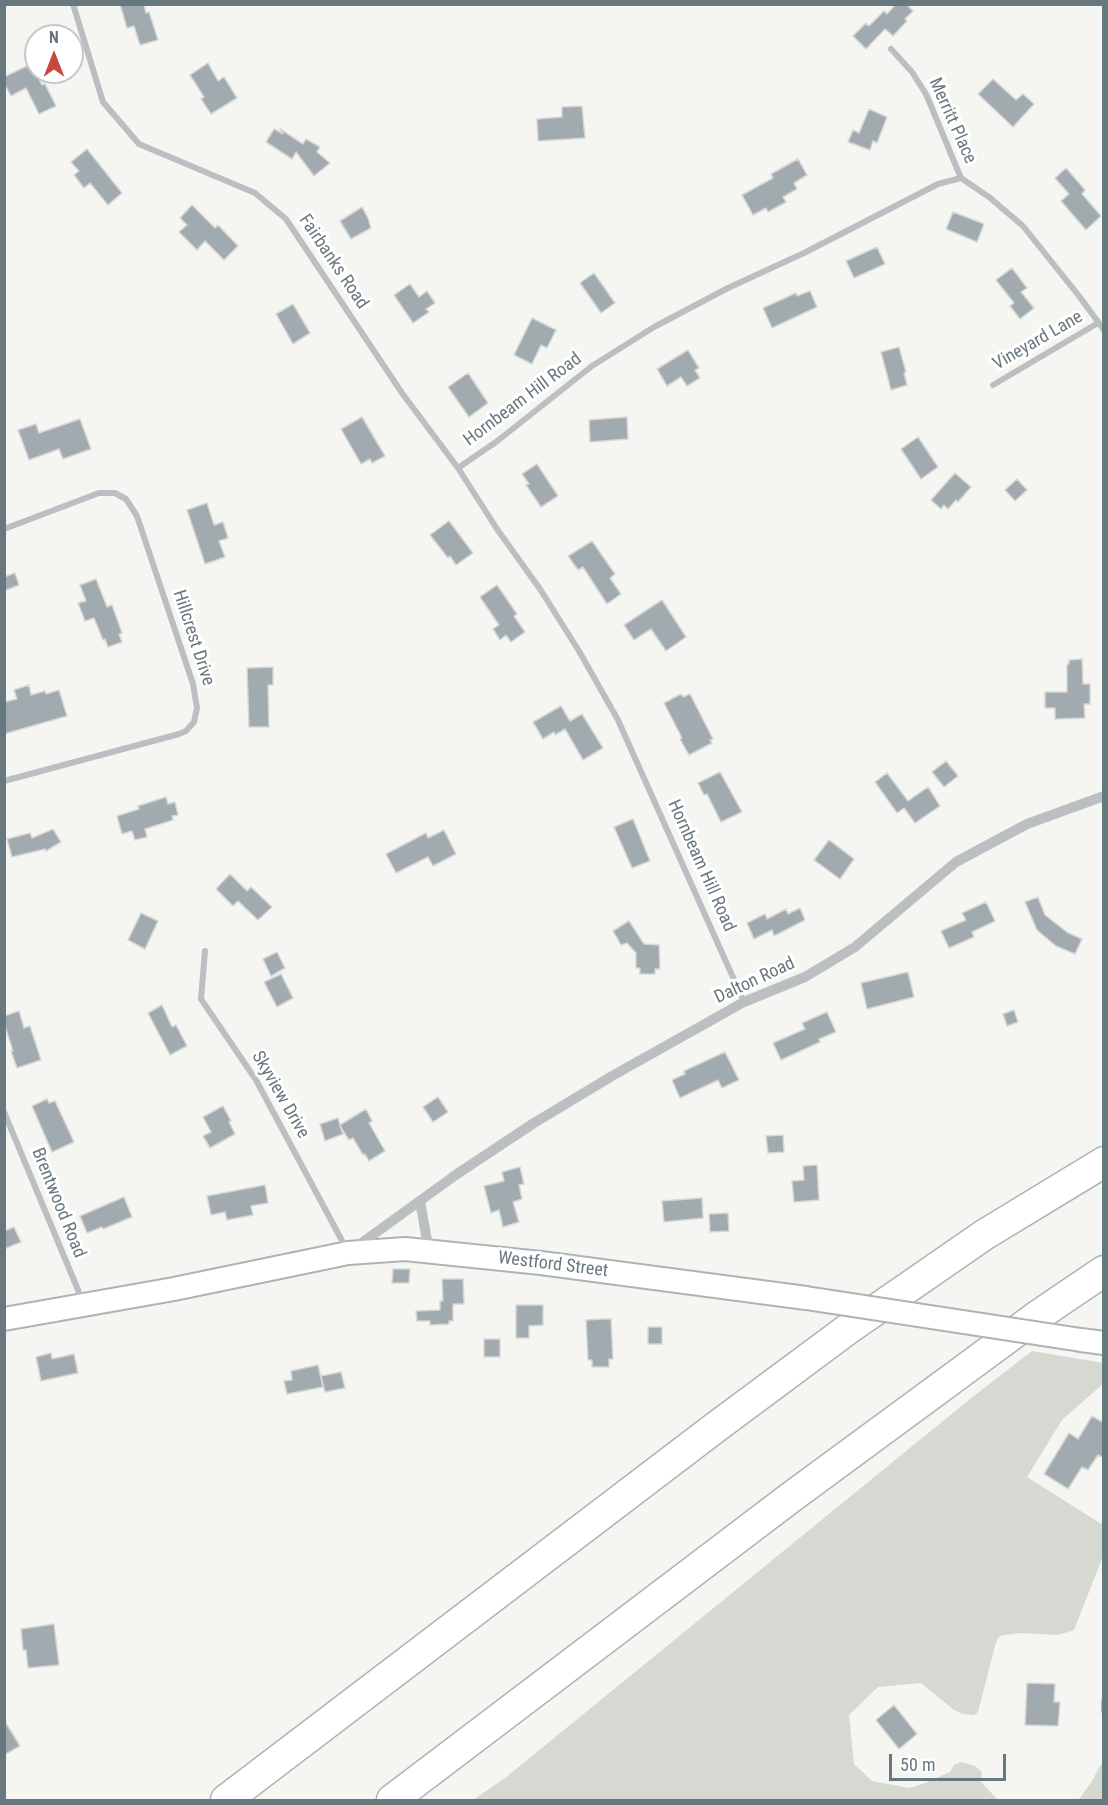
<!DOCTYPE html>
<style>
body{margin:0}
#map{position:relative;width:1108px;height:1805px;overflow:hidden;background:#f5f5f2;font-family:"Roboto Condensed",sans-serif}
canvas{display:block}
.frame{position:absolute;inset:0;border:6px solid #68787f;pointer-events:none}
.north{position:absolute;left:24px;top:24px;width:60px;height:60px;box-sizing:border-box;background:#fff;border:2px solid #c3c9cc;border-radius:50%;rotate:0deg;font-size:16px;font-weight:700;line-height:24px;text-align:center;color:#68787f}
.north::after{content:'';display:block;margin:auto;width:21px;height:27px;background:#cb473c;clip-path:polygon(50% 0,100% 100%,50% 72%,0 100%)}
.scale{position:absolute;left:889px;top:1754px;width:117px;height:27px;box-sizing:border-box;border:3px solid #68787f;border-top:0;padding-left:8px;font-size:18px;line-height:21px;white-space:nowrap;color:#68787f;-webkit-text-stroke:4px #fff;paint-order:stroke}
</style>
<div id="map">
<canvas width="1108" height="1805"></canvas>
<div class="frame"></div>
<div class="north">N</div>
<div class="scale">50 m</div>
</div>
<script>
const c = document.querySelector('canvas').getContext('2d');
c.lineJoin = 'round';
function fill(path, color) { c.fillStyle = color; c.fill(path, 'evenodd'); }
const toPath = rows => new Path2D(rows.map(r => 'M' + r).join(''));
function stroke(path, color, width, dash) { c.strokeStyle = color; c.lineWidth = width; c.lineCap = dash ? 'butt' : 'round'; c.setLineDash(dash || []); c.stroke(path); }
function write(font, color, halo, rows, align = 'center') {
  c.font = font + ' "Roboto Condensed",sans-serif'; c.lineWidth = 6; c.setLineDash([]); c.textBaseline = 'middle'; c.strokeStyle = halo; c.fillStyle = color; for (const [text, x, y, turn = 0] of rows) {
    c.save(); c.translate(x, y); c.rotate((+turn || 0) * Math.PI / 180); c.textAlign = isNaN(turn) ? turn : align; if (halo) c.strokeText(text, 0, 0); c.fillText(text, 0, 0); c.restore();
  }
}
fill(toPath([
 [1032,1351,1103,1363,1103,1384,1062,1420,1027,1477,1103,1525,1103,1556,1074,1630,1058,1635,1021,1633,1004,1635,999,1637,996,1642,978,1712,974,1715,963,1714,954,1710,921,1683,878,1687,849,1715,854,1764,872,1781,909,1788,925,1783,950,1772,954,1765,961,1762,975,1766,982,1772,981,1782,998,1800,473,1800,505,1778,970,1399],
 [1103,1763,1103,1800,1078,1800,1091,1783,1100,1766]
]), '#d5d9d2');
const building = toPath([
 [120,4,144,4,146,13,149,12,158,40,140,45,134,26,127,28,120,4],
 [896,4,906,4,913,11,905,19,907,21,893,36,885,29,866,49,853,36,866,23,869,26,884,11,887,14,896,4],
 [208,63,218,81,224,77,237,98,211,114,201,99,204,97,190,75,208,63],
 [31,64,42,85,45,84,56,106,39,114,26,88,11,96,4,83,4,77,31,64],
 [993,79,1016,100,1023,94,1034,104,1013,127,978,94,993,79],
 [582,106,585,138,538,141,537,119,562,117,562,107,582,106],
 [869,109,887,117,877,143,873,141,870,150,848,142,853,130,859,133,869,109],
 [274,129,283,134,280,129,303,144,306,139,320,147,317,152,330,163,314,176,296,152,292,159,266,142,274,129],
 [87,149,122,193,108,205,90,183,84,188,74,175,79,171,71,162,87,149],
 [798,159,807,175,794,183,797,189,783,197,786,202,768,212,766,208,753,215,742,195,773,178,771,174,798,159],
 [1066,168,1085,190,1082,194,1101,216,1086,230,1061,201,1069,194,1055,178,1066,168],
 [192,205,215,228,218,225,238,246,224,260,205,241,197,250,179,232,187,225,180,218,192,205],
 [362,207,368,218,371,228,351,239,340,221,362,207],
 [953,212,984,224,977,242,946,229,953,212],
 [877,247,885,264,854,278,846,261,877,247],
 [1012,268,1027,288,1021,292,1034,308,1020,319,1010,306,1014,303,996,280,1012,268],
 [594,273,615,303,601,313,580,283,594,273],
 [410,284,419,297,427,291,435,303,426,309,429,312,413,323,394,295,410,284],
 [810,291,817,307,772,328,763,308,796,293,797,296,810,291],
 [293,304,310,333,293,344,276,314,293,304],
 [532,318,556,330,547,348,541,345,532,364,514,355,532,318],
 [899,347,906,372,904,373,907,385,891,390,881,352,899,347],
 [688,350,699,368,695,370,700,378,687,386,681,377,667,386,657,369,688,350],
 [468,373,488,403,469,417,448,387,468,373],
 [362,417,385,456,372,463,370,459,361,464,341,429,362,417],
 [627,417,628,439,590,442,589,420,627,417],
 [80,419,91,449,63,459,59,449,29,460,18,430,36,424,39,433,80,419],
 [918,437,938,467,921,479,901,449,918,437],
 [537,464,558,496,541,507,526,485,529,484,522,474,537,464],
 [955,473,971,487,958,502,956,500,948,509,944,505,941,509,931,500,955,473],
 [1017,479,1027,490,1015,501,1005,490,1017,479],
 [207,503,214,525,223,522,228,538,219,541,225,557,205,564,187,510,207,503],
 [449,521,473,553,456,565,450,556,448,558,430,535,449,521],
 [592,541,615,574,610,578,621,594,607,604,583,567,578,570,568,556,592,541],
 [15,573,19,585,4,591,4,577,15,573],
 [96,579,107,607,112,605,122,633,119,634,122,642,108,647,105,639,103,640,94,618,85,621,78,603,86,601,80,585,96,579],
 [497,585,517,614,514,616,525,632,511,642,506,635,500,640,493,629,499,625,480,597,497,585],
 [662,600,686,637,666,651,651,629,634,640,624,625,662,600],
 [1082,659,1083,684,1090,684,1090,704,1084,704,1085,718,1055,719,1055,708,1045,708,1045,692,1067,692,1067,664,1069,664,1069,660,1082,659],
 [273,667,273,685,268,685,269,727,249,727,247,668,273,667],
 [29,685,31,695,45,691,46,694,59,690,67,716,4,734,4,702,17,699,14,690,29,685],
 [681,694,683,697,690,694,713,739,710,740,712,743,689,755,680,739,682,738,664,703,681,694],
 [561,706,570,721,582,714,603,748,583,760,565,729,555,735,554,732,543,739,533,722,561,706],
 [946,761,958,776,944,787,932,772,946,761],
 [720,772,742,812,721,822,707,794,704,795,698,783,720,772],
 [887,773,908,801,928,787,940,806,915,823,904,808,897,813,875,782,887,773],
 [166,797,168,804,175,802,178,815,172,816,173,820,145,829,147,837,135,840,132,831,122,834,117,816,139,809,138,806,166,797],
 [633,819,650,861,632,868,614,827,633,819],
 [53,829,61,842,46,851,45,849,12,857,7,839,30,833,32,838,53,829],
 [444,830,456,854,433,866,428,857,396,873,386,854,426,833,428,838,444,830],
 [829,840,854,859,840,879,814,860,829,840],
 [230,874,247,891,251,887,272,907,258,920,238,901,233,906,216,889,230,874],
 [1038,897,1045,915,1068,933,1082,939,1075,954,1056,946,1037,930,1025,902,1038,897],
 [986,902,995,921,972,932,974,937,949,948,941,931,966,920,962,913,986,902],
 [800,908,805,920,774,936,772,930,754,939,747,923,765,914,767,919,786,909,788,914,800,908],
 [141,913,158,921,145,949,128,940,141,913],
 [629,921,644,944,659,945,660,969,655,969,655,974,640,974,640,968,636,968,636,953,627,943,621,945,613,931,629,921],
 [277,952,285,968,271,976,263,959,277,952],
 [908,972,914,997,867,1009,861,983,908,972],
 [281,974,293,998,277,1007,264,982,281,974],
 [162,1005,172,1027,176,1025,187,1046,170,1055,148,1013,162,1005],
 [1014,1010,1018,1022,1007,1026,1003,1014,1014,1010],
 [19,1011,24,1028,30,1026,41,1060,17,1068,11,1051,13,1051,4,1023,4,1016,19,1011],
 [827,1012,836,1032,819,1039,820,1042,781,1060,773,1043,805,1029,802,1023,827,1012],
 [725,1052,739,1080,722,1088,718,1080,680,1098,672,1080,685,1074,684,1071,725,1052],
 [438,1097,448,1112,433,1122,423,1107,438,1097],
 [47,1099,49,1103,55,1101,74,1142,52,1152,32,1106,47,1099],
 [223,1106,231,1121,229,1122,235,1134,210,1148,203,1136,211,1132,203,1117,223,1106],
 [366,1109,372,1121,369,1123,385,1151,369,1161,365,1154,363,1155,353,1138,349,1140,340,1126,343,1134,325,1141,320,1124,338,1118,340,1125,366,1109],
 [783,1135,784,1152,768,1153,766,1136,783,1135],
 [817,1165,819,1200,794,1202,792,1181,804,1180,803,1166,817,1165],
 [520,1167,524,1184,519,1185,522,1199,513,1202,519,1222,503,1227,499,1210,491,1213,484,1186,504,1181,502,1172,520,1167],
 [265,1185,268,1203,251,1206,253,1215,227,1220,225,1212,211,1215,207,1196,265,1185],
 [124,1197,132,1217,103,1229,102,1227,87,1233,80,1216,124,1197],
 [702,1198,703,1218,664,1222,662,1201,702,1198],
 [728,1213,729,1231,710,1232,709,1214,728,1213],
 [14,1227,21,1242,4,1249,4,1231,14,1227],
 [393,1269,410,1269,409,1283,392,1283,393,1269],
 [442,1279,463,1279,464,1304,453,1304,453,1321,449,1321,449,1324,430,1325,430,1321,417,1321,416,1311,440,1310,440,1301,443,1301,442,1279],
 [516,1305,543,1305,543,1325,529,1326,529,1338,516,1338,516,1305],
 [603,1319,611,1319,613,1359,609,1359,609,1367,592,1367,592,1360,588,1360,586,1320,603,1319],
 [648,1327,662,1327,662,1344,648,1344,648,1327],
 [484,1339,500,1339,500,1357,484,1357,484,1339],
 [51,1353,52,1359,74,1354,78,1373,41,1381,36,1357,51,1353],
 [318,1365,323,1387,287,1394,284,1381,292,1380,291,1371,318,1365],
 [341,1372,345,1388,325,1392,321,1376,341,1372],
 [1092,1416,1104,1423,1104,1458,1098,1455,1088,1470,1082,1467,1068,1489,1044,1474,1069,1433,1078,1439,1092,1416],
 [54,1624,59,1665,28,1668,26,1650,23,1650,21,1629,54,1624],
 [1027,1683,1055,1684,1054,1702,1060,1702,1058,1726,1025,1725,1027,1683],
 [894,1705,917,1734,899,1749,876,1720,894,1705],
 [4,1720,20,1746,4,1755,4,1720]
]);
fill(building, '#a1aaae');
stroke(building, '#d6d6d5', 1.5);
const secondary = toPath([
 [4,1319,174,1289,348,1253,405,1249,541,1263,806,1298],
 [1081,1340,1104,1343]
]);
const motorway = toPath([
 [226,1800,716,1427,848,1329,984,1235,1104,1162],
 [392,1800,790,1498,1036,1317,1104,1271]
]);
stroke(secondary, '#adb4b6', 26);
stroke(motorway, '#afb3b5', 33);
stroke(toPath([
 [73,4,103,102,139,144,255,193,286,219,402,393,458,468],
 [891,49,912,72,926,94,961,178],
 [993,385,1098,323],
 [4,529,99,493,115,493,126,499,137,516,193,684,197,708,194,722,186,731,179,734,4,781],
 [205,951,201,999,256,1080,347,1250],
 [744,1002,618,720,579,651,540,589,497,529,458,468,496,442,592,366,654,327,728,288,804,253,938,184,961,178,989,197,1023,226,1079,296,1104,330],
 [4,1112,83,1302],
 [1104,1701,1104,1711]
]), '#bbbfc2', 6);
stroke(toPath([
 [420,1201,429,1252],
 [356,1247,457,1174,534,1123,612,1076,744,1002,805,977,855,947,956,862,1027,824,1104,796]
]), '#bbbfc2', 10);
stroke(secondary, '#fff', 22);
stroke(motorway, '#fff', 30);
const secondaryBridge = toPath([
 [806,1298,1081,1340]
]);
stroke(secondaryBridge, '#adb4b6', 26, []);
stroke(secondaryBridge, '#fff', 22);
write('18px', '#68787f', '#fff', [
 ["Merritt Place",952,121,66],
 ["Fairbanks Road",333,262,56],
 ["Vineyard Lane",1038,341,-30],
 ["Hornbeam Hill Road",523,400,-37],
 ["Hillcrest Drive",193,638,72],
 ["Hornbeam Hill Road",701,866,66],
 ["Dalton Road",755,981,-25],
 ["Skyview Drive",280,1095,60],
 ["Brentwood Road",58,1203,68],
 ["Westford Street",553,1265,7]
]);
</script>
